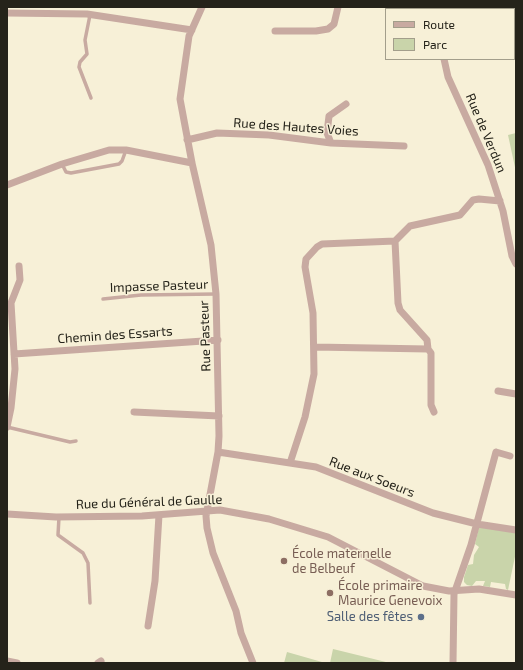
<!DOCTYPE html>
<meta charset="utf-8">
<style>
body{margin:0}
#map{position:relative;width:523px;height:670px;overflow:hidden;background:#f7f0d7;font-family:"Exo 2",sans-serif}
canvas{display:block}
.frame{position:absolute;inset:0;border:8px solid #25231a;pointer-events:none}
.legend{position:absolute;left:385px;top:8px;width:130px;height:52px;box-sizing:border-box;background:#f7f0d7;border:1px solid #a39e8b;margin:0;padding:5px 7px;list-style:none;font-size:12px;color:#25231a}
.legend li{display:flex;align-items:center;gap:8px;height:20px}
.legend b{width:20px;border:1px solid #a39e8b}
</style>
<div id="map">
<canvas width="523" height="670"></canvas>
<div class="frame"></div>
<ul class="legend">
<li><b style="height:5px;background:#c8aaa1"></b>Route</li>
<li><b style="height:11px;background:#c9d4aa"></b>Parc</li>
</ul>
</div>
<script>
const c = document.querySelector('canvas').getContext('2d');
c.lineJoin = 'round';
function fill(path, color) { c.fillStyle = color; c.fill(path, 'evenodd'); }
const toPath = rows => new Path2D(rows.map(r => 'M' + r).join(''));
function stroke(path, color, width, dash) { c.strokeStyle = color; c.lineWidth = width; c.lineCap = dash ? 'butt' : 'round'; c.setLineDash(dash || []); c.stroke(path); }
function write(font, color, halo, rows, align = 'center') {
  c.font = font + ' "Exo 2",sans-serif'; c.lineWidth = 3; c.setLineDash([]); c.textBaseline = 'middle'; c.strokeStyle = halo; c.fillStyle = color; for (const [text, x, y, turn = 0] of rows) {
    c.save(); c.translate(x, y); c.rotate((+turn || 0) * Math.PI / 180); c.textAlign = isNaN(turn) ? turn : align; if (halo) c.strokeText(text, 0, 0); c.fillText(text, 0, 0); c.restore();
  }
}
fill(toPath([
 [516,133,516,172,508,135],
 [479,527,516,533,516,552,508,590,506,589,505,584,491,582,490,587,483,586,485,581,476,581,472,586,467,585,464,582,464,577,468,565,473,564,474,555,479,547,475,544],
 [333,649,390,663,330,663],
 [287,652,322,662,322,663,284,663]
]), '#c9d4aa');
stroke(toPath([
 [90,15,85,40,87,54,80,62,79,67,91,98],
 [62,164,66,172,71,173,119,164,122,161,126,150],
 [103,299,141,295,216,294],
 [7,427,70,442,76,441],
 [59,517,58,535,83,553,88,563,90,603]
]), '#c8aaa1', 3.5);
stroke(toPath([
 [202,7,189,36,180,99,192,163,211,245,216,294,219,436,218,452,206,516,207,528,213,553,236,611,241,633,253,663],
 [422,7,428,8],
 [7,13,87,14,192,30],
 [275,31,316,31,328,29,334,24,338,7],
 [444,59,448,77,488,165,503,211,512,256,516,264],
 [187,140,217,133,269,135,331,143,404,146],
 [331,143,327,133,329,116,346,104],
 [7,185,62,164,109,150,126,150,192,163],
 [314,347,428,349],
 [14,354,218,340],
 [498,391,516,394],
 [134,412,219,416],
 [434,412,431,405,431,353,428,349,427,340,400,310,398,303,395,241,410,226,460,215,473,200,479,199,500,201],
 [7,427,11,408,15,369,11,303,20,280,19,266],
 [218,452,316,467,433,513,477,524,516,530],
 [290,463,305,417,314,374,313,313,305,267,306,259,317,247,322,244,395,241],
 [7,514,56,517,142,516,220,510,269,519,328,537,423,586,449,591,479,589,516,595],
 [148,626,155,581,159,515],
 [7,661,17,663],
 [98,663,101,661],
 [453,663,454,594,471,545,496,452,510,456]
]), '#c8aaa1', 7);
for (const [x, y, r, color] of [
 [284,561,4,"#8d6e63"],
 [330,593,4,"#8d6e63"],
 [421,617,4,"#5c6f8a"]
]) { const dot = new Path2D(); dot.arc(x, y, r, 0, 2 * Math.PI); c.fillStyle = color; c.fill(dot); stroke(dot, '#f7f0d7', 1.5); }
write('13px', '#25231a', '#f7f0d7', [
 ["Rue des Hautes Voies",296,127,4],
 ["Rue de Verdun",486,133,67],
 ["Impasse Pasteur",159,286,-2],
 ["Chemin des Essarts",115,335,-4],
 ["Rue Pasteur",205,336,-92],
 ["Rue aux Soeurs",372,477,21],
 ["Rue du Général de Gaulle",149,502,-2]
]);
write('13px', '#785e54', '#f7f0d7', [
 ["École maternelle",292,554],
 ["de Belbeuf",292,569],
 ["École primaire",338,586],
 ["Maurice Genevoix",338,601]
], 'left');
write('13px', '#4e5e75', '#f7f0d7', [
 ["Salle des fêtes",413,617]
], 'right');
</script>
